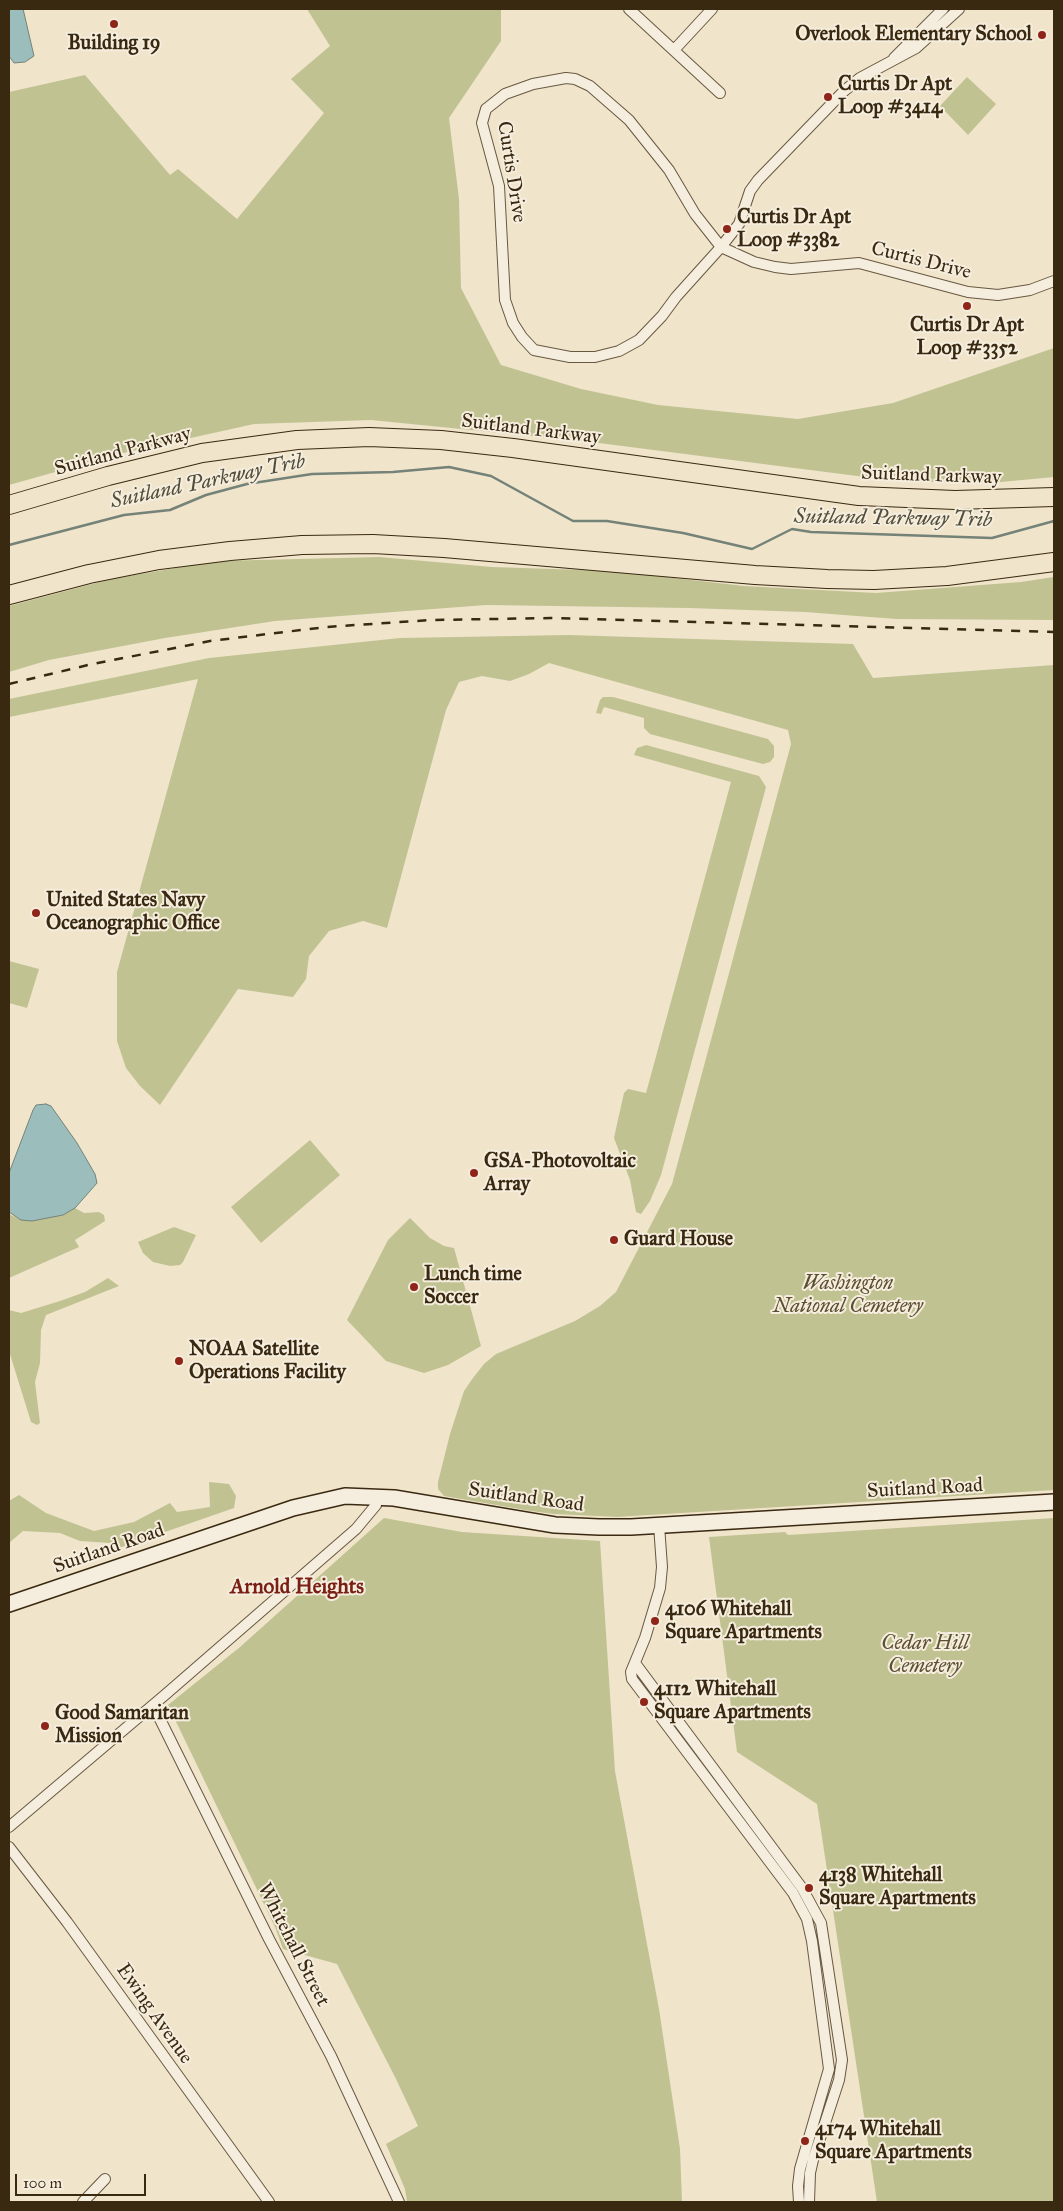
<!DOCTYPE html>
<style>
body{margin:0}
#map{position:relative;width:1063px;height:2211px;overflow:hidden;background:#f0e4cb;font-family:"IM FELL Great Primer",serif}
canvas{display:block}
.frame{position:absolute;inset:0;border:10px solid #3a2911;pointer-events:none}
.scale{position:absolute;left:15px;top:2174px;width:131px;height:22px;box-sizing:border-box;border:2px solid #3a2911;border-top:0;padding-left:6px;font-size:15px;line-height:18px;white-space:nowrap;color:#3a2911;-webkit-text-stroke:4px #f5eddd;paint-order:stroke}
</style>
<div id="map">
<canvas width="1063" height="2211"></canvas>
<div class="frame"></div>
<div class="scale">100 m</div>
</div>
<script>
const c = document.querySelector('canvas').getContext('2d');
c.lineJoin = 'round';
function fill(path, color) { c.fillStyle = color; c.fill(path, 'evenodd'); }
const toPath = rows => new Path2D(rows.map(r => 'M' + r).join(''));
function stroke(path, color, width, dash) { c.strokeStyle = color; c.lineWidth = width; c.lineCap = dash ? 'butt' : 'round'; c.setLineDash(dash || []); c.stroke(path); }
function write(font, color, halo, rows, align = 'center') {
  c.font = font + ' "IM FELL Great Primer",serif'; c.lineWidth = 4; c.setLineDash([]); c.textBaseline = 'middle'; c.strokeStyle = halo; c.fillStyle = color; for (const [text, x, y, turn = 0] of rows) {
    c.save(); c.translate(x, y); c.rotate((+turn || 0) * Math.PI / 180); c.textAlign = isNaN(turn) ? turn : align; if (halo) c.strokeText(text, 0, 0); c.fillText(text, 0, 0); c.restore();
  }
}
fill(toPath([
 [307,9,501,9,501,41,449,118,459,199,461,288,501,365,581,389,658,405,798,419,893,403,1054,348,1054,477,1001,482,904,482,591,442,371,420,254,424,123,453,9,485,9,92,85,75,170,175,178,169,237,219,324,113,291,79,330,46],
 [967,77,996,104,968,135,940,106],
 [379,557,492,567,614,571,744,586,876,593,1021,582,1054,577,1054,620,896,619,805,612,689,608,486,605,275,621,165,638,49,660,9,672,9,606,111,579,217,561],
 [569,635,853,644,873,678,1054,665,1054,1490,617,1517,554,1514,531,1511,444,1496,438,1489,438,1482,450,1434,464,1391,473,1378,484,1364,496,1354,575,1321,600,1306,616,1292,672,1184,791,744,788,730,549,663,529,674,510,681,482,676,459,682,446,710,387,928,363,921,329,931,309,956,306,979,293,997,238,989,160,1105,140,1086,126,1068,117,1041,117,972,198,679,9,717,9,699,209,658,400,638],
 [603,697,613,697,768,739,774,746,774,757,770,762,763,764,650,734,644,728,644,718,604,707,601,714,596,713,600,700],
 [646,745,759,776,766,787,661,1175,650,1201,641,1214,636,1212,630,1180,614,1138,617,1124,624,1093,628,1089,646,1093,731,782,634,755,637,748],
 [9,961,39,969,27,1008,9,1003],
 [310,1140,340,1175,261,1243,231,1207],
 [75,1208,84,1213,99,1212,104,1215,105,1221,75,1240,79,1247,9,1278,9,1214,21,1220,63,1215],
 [410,1218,430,1238,444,1246,454,1248,481,1346,448,1365,424,1373,386,1361,347,1320,388,1240],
 [174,1227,196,1235,183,1262,180,1265,170,1266,153,1262,143,1253,138,1242],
 [108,1278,119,1286,46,1315,41,1330,40,1363,35,1382,40,1423,37,1425,31,1422,9,1351,9,1310,21,1313,60,1301,85,1292],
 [209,1482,229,1484,236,1496,234,1508,119,1548,110,1543,80,1541,60,1533,23,1531,9,1543,9,1501,19,1495,46,1513,94,1531,134,1522,170,1503,177,1512,210,1507],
 [384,1518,462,1532,600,1541,615,1771,659,2009,680,2149,682,2202,407,2202,405,2189,386,2144,418,2126,396,2079,337,1964,283,1949,275,1927,168,1705,240,1647],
 [1054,1518,1054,2202,877,2202,817,1804,737,1752,709,1537,785,1532,788,1535]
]), '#c1c292');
const water = toPath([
 [9,9,23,9,24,13,34,56,25,62,14,63,9,56,9,9],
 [46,1104,51,1106,77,1143,95,1174,97,1183,75,1208,63,1215,32,1221,21,1220,9,1212,9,1173,33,1110,36,1105,46,1104]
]);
fill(water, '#9bbebc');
stroke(water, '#748278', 1);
stroke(toPath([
 [9,545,124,515,170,510,206,495,247,484,312,474,393,472,449,467,491,476,573,521,607,521,683,533,752,549,792,529,811,532,992,538,1054,521]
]), '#748278', 2.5);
const minor = toPath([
 [629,9,720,93],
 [959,9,916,48,860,78,844,91,758,180,750,191,739,224,721,247,754,262,775,267,791,269,859,263,968,292,998,295,1030,290,1054,281],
 [674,50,712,9],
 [894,58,943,9],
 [566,78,575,79,590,86,629,120,669,170,695,214,721,247,676,297,662,316,639,340,619,351,595,357,570,357,534,350,522,337,513,323,505,300,499,186,482,123,486,109,505,94,533,84,566,78],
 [659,1525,662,1567,660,1588,645,1638,631,1672,632,1679,793,1893,807,1919,812,1941,829,2069,800,2169,798,2186,799,2202],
 [635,1663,802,1888,821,1923,842,2060,839,2080,813,2160,810,2173,809,2202],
 [153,1705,269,1939,331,2056,399,2202],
 [9,1827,166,1694,356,1529,376,1505,377,1496],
 [9,1847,67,1922,269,2202],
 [83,2202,105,2179]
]);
const secondary = toPath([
 [9,1604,293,1508,345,1496,394,1498,555,1525,599,1527,631,1527,1054,1502]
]);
const trunk = toPath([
 [9,505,108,476,202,453,297,440,369,437,441,440,513,448,859,496,955,500,1054,497],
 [9,595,89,574,159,560,230,551,302,545,373,544,444,548,755,575,827,579,874,580,947,576,1054,562]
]);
stroke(minor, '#685840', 12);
stroke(secondary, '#3a2911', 18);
stroke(trunk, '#3a2911', 20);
stroke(minor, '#f5eddd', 10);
stroke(secondary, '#f5eddd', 15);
stroke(trunk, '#f0e4cb', 18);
stroke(toPath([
 [9,684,88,665,210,641,326,627,431,620,551,618,1054,632]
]), '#3a2911', 2.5, [9, 9]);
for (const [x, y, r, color] of [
 [114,24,5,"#8f2418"],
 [1042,35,5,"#8f2418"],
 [828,97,5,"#8f2418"],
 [727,229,5,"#8f2418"],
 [967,306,5,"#8f2418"],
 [36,913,5,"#8f2418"],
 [474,1173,5,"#8f2418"],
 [614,1240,5,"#8f2418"],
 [414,1287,5,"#8f2418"],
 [179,1361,5,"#8f2418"],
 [655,1621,5,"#8f2418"],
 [644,1702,5,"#8f2418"],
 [45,1726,5,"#8f2418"],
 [809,1888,5,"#8f2418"],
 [805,2141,5,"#8f2418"]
]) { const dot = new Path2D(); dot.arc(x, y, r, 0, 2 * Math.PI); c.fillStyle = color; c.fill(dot); stroke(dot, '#f5eddd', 2); }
write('bold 20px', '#3a2911', '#f5eddd', [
 ["Overlook Elementary School",1032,35,"right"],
 ["Building 19",114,44,"center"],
 ["Curtis Dr Apt",838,85],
 ["Loop #3414",838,108],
 ["Curtis Dr Apt",737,218],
 ["Loop #3382",737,241],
 ["Curtis Dr Apt",967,326,"center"],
 ["Loop #3352",967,349,"center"],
 ["United States Navy",46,901],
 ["Oceanographic Office",46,924],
 ["GSA-Photovoltaic",484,1162],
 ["Array",484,1185],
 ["Guard House",624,1240],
 ["Lunch time",424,1275],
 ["Soccer",424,1298],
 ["NOAA Satellite",189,1350],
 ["Operations Facility",189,1373],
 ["4106 Whitehall",665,1610],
 ["Square Apartments",665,1633],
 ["4112 Whitehall",654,1690],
 ["Square Apartments",654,1713],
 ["Good Samaritan",55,1714],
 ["Mission",55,1737],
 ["4138 Whitehall",819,1876],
 ["Square Apartments",819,1899],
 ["4174 Whitehall",815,2130],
 ["Square Apartments",815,2153]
], 'left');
write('20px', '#3a2911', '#f5eddd', [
 ["Curtis Drive",511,172,81],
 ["Curtis Drive",921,261,14],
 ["Suitland Parkway",531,430,7],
 ["Suitland Parkway",123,452,-15],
 ["Suitland Parkway",931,476,2],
 ["Suitland Road",925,1489,-3],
 ["Suitland Road",526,1498,8],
 ["Suitland Road",109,1549,-19],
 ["Whitehall Street",293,1945,63],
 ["Ewing Avenue",154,2014,55]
]);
write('italic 20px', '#5c4f31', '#f5eddd', [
 ["Washington",848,1284],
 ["National Cemetery",848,1307],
 ["Cedar Hill",925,1644],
 ["Cemetery",925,1667]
]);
write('italic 21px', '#524e3c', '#f5eddd', [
 ["Suitland Parkway Trib",208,482,-12],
 ["Suitland Parkway Trib",893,519,1]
]);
write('bold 21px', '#7a1f14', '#f5eddd', [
 ["Arnold Heights",297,1588]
]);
</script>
